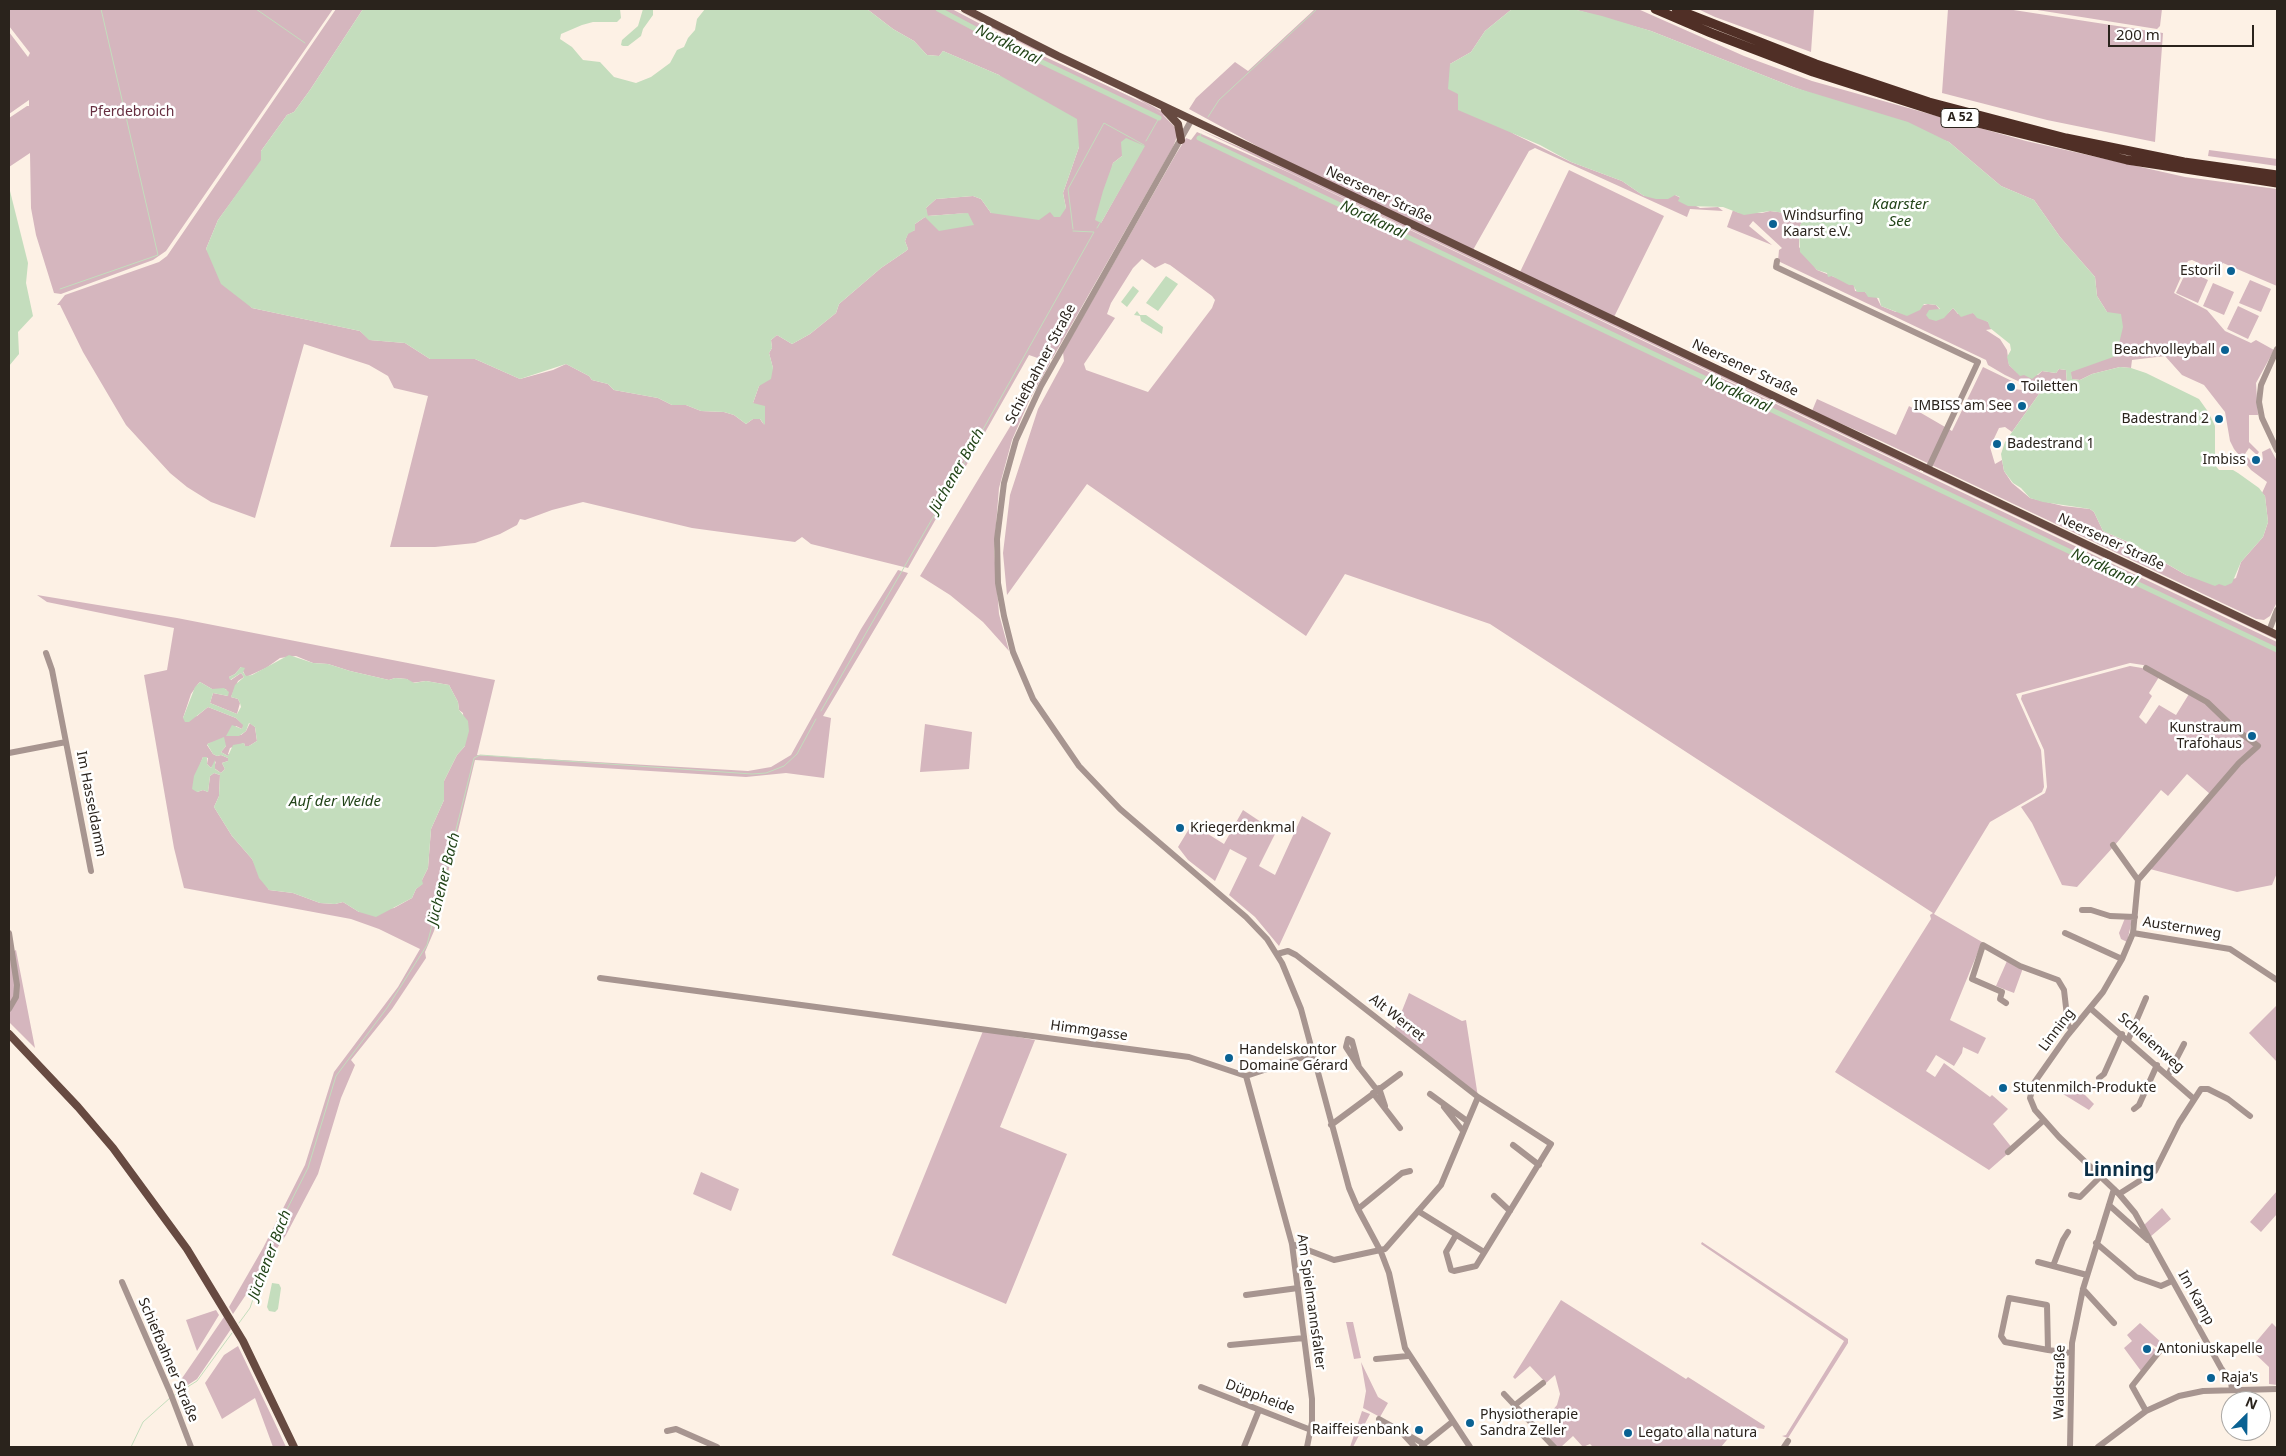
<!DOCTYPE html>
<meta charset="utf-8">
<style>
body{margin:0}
#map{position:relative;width:2286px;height:1456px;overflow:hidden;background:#fdf1e5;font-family:"Noto Sans",sans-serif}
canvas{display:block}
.frame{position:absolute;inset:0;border:10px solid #2a231c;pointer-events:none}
.north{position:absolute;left:2221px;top:1391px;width:50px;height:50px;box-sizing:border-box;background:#fff;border:1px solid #aaa7a4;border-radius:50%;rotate:23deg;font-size:14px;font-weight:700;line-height:20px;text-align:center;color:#2a231c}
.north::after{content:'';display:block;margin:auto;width:18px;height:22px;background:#0a6293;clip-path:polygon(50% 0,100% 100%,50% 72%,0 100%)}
.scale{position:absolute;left:2108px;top:25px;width:146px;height:22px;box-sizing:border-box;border:2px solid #2a231c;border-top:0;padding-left:6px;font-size:15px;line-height:18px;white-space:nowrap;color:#2a231c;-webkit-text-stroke:4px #fff;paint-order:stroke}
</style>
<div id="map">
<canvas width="2286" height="1456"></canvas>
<div class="frame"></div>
<div class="north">N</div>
<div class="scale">200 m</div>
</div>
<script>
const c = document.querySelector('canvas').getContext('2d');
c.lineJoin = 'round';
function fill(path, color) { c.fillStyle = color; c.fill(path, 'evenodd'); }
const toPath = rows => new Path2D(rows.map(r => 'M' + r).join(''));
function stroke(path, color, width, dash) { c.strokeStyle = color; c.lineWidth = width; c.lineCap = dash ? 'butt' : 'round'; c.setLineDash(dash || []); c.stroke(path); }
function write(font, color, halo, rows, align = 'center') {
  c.font = font + ' "Noto Sans",sans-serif'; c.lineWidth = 5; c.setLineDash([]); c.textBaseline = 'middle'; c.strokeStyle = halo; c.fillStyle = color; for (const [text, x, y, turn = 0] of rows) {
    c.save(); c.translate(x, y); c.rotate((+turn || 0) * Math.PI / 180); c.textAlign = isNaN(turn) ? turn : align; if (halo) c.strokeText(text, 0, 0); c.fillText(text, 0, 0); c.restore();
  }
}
fill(toPath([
 [9,9,333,9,166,251,153,260,61,294,54,293,36,235,31,208,30,153,9,167,9,118,27,106,29,106,29,100,9,114,9,32,28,57,30,53,9,26],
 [336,9,363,9,310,90,294,112,287,115,261,151,262,160,218,220,206,249,252,308,360,331,370,340,405,343,430,359,475,359,520,379,553,370,566,364,589,376,592,380,608,384,614,390,658,398,672,405,686,405,701,411,724,412,734,415,746,424,753,419,760,419,764,425,753,403,759,386,773,368,769,353,772,348,771,340,777,335,792,344,810,334,836,313,839,304,881,268,906,251,908,249,905,241,908,233,915,230,915,224,925,217,968,213,927,216,926,208,936,199,973,196,981,199,991,213,1050,211,1066,208,1063,193,1079,147,999,75,943,51,939,56,927,55,914,41,893,29,867,9,952,9,1024,47,1144,103,1162,114,1175,127,1178,134,1173,147,1052,359,1050,359,1050,363,1029,401,1012,440,999,488,994,550,999,614,1009,651,983,622,950,595,920,576,1049,362,1029,355,908,568,811,544,802,537,795,542,692,528,583,502,552,510,525,520,520,519,517,525,500,534,475,543,435,547,390,547,428,396,394,388,388,376,369,365,304,344,255,518,211,502,187,487,170,473,126,425,83,352,60,305,57,305,65,295,159,262,167,256],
 [1144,146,1101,223,1113,163,1122,156,1123,148],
 [955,9,1135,96,1163,112,1168,118,1135,97,1025,45],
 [1315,9,1512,9,1485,31,1471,52,1450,64,1458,94,1514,134,1571,162,1622,181,1644,196,1675,195,1700,208,1718,207,1723,211,1690,209,1687,217,1535,148,1529,151,1473,250,1268,152,1189,109,1196,98,1235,62,1248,71],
 [1573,9,1638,9,1744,56,1812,81,2026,141,2185,177,2277,189,2277,286,2223,263,2218,272,2192,260,2188,261,2174,293,2207,310,2225,331,2251,343,2256,340,2274,350,2256,383,2258,415,2249,415,2249,442,2259,452,2257,455,2249,448,2245,454,2254,465,2263,460,2262,452,2270,448,2277,461,2277,602,2270,616,2264,620,2256,619,1881,441,1812,411,1817,399,1896,435,1909,406,1952,431,1983,367,2016,383,2016,387,2006,385,2006,388,2022,390,2022,383,2005,375,1988,365,1986,360,1778,261,1779,250,1782,248,1753,221,1749,226,1772,245,1727,227,1733,210,1739,213,1762,213,1770,211,1801,215,1803,218,1799,229,1799,247,1817,270,1854,285,1855,291,1865,292,1870,297,1876,296,1881,306,1896,312,1928,304,1936,305,1940,310,1929,310,1948,313,1953,308,1958,314,1973,313,1988,322,1992,329,1986,330,2000,339,2007,350,2009,365,2020,375,2038,375,2042,371,2056,373,2059,369,2066,370,2067,384,2039,394,2012,432,2005,427,1999,428,1990,447,1995,464,2002,460,2004,471,2012,483,2030,498,2063,506,2090,509,2094,512,2103,531,2132,544,2186,575,2219,584,2236,578,2241,562,2263,537,2268,522,2265,496,2262,493,2267,482,2251,470,2234,449,2230,441,2225,412,2204,385,2182,375,2165,356,2132,360,2131,368,2120,367,2092,374,2080,380,2072,379,2070,372,2091,363,2107,312,2097,296,2095,277,2060,237,2034,200,2001,186,1949,142,1793,87,1651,31],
 [1698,9,1814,9,1811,52,1715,17],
 [1948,9,2007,9,2163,33,2155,142,2047,120,1942,93],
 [2031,9,2162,9,2160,26,2157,29],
 [1198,129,1290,169,1921,469,1920,471],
 [1197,132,1288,172,2277,642,2277,873,2272,885,2237,892,2150,869,2210,794,2187,774,2168,796,2161,790,2115,845,2077,887,2062,885,2032,823,2021,807,2045,793,2047,787,2044,750,2021,699,2022,695,2130,666,2142,668,2159,677,2149,693,2152,696,2139,717,2146,724,2159,705,2176,715,2189,694,2206,703,2235,727,2208,701,2143,665,2130,663,2016,694,2041,750,2044,787,2042,792,1990,822,1934,914,1982,942,1950,1020,1986,1038,1978,1054,1963,1047,1962,1053,1954,1066,1936,1055,1926,1071,1935,1077,1944,1063,1990,1097,1992,1095,2008,1109,1993,1124,2013,1149,1989,1170,1835,1072,1931,919,1930,915,1933,913,1490,624,1345,574,1306,636,1087,484,1007,595,1003,553,1010,495,1038,409,1064,361,1063,352,1176,154,1186,138,1191,140],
 [1142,259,1155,268,1165,263,1170,265,1212,296,1215,300,1212,308,1148,392,1086,370,1084,364,1115,318,1107,314,1111,303,1133,268],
 [2209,150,2277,159,2277,166,2208,156],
 [1569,170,1664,216,1614,317,1520,272],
 [2187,270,2208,280,2198,303,2176,293],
 [2250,280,2271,289,2261,312,2239,303],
 [2213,283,2234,292,2224,315,2203,306],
 [2238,306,2259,316,2248,339,2227,329],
 [1923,470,2277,638,2277,640,1923,472],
 [898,570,908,573,823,716,831,718,824,778,786,773,746,777,475,760,434,931,425,952,426,958,392,1009,351,1060,355,1065,341,1098,318,1174,286,1235,233,1314,229,1307,263,1248,305,1165,334,1072,398,987,420,949,379,929,351,919,184,888,174,848,144,675,167,670,174,628,47,602,37,595,177,618,495,680,477,755,748,771,771,767,791,755,861,629],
 [296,656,313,663,328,664,350,671,389,680,395,678,407,679,411,683,426,681,449,685,458,702,459,710,463,713,465,746,457,755,444,781,444,800,431,829,428,868,422,880,422,884,416,889,412,898,394,908,359,912,343,902,335,904,320,903,293,893,269,890,252,859,232,836,214,807,219,796,220,775,214,773,210,776,208,792,203,790,197,792,196,775,203,757,208,758,207,764,211,768,216,761,214,768,221,773,225,769,222,763,228,761,228,758,221,755,217,756,213,754,207,745,209,743,223,742,226,746,221,752,228,756,230,755,228,754,230,748,244,743,245,746,249,746,257,741,255,727,250,723,246,731,241,735,229,735,236,726,242,729,244,725,236,718,208,707,197,716,183,718,191,694,198,684,200,682,212,689,226,689,228,696,213,693,210,703,237,714,240,703,238,699,231,697,238,681,244,677,241,673,231,680,229,677,235,674,241,667,246,677,266,668,280,658],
 [925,724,972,732,969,769,920,772],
 [1243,810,1276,832,1259,866,1275,875,1302,816,1331,833,1279,946,1255,917,1229,895,1247,858,1230,849,1215,881,1188,860,1178,847,1192,824,1224,844],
 [2125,918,2132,920,2127,942,2121,939,2119,933],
 [16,950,35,1048,9,1022,9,954],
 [2007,961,2023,968,2014,993,1996,986],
 [1409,993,1462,1021,1466,1020,1478,1097,1394,1031],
 [2277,1005,2277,1062,2249,1033],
 [983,1031,1035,1040,1000,1127,1067,1154,1006,1304,892,1255],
 [2074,1084,2094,1104,2089,1110,2063,1094],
 [701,1172,739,1189,731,1211,693,1194],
 [2277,1191,2277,1214,2261,1232,2250,1222],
 [2162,1208,2171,1219,2150,1237,2144,1225],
 [1702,1242,1848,1339,1848,1343,1788,1438,1782,1436,1786,1435,1844,1341,1701,1244],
 [1561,1300,1686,1379,1688,1377,1765,1426,1764,1429,1751,1427,1738,1430,1731,1435,1721,1447,1593,1447,1590,1444,1583,1447,1573,1436,1561,1447,1557,1447,1550,1439,1563,1425,1551,1412,1557,1405,1560,1394,1555,1375,1546,1383,1530,1366,1515,1379,1513,1377],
 [216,1310,219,1315,197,1351,186,1320],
 [224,1317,231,1329,197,1379,180,1390,176,1387],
 [1346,1322,1353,1322,1361,1358,1354,1359],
 [2140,1323,2163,1344,2159,1349,2150,1343,2142,1351,2146,1355,2153,1348,2157,1351,2141,1371,2124,1348,2132,1341,2127,1335],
 [2272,1323,2277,1328,2277,1385,2269,1384,2269,1367,2250,1349],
 [238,1346,274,1421,286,1447,273,1447,255,1398,222,1419,205,1383,224,1355],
 [1361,1362,1378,1397,1388,1403,1380,1417,1363,1408,1366,1391],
 [1362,1411,1370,1414,1353,1447,1350,1447]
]), '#d5b6be');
fill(toPath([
 [363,9,620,9,621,18,617,22,593,22,582,25,561,34,560,39,572,47,583,60,600,62,614,77,636,83,651,77,670,63,677,50,684,47,688,38,695,30,697,19,705,9,867,9,893,29,914,41,927,55,939,56,943,51,999,75,1077,119,1079,147,1063,193,1066,208,1060,217,1054,217,1050,212,1039,220,991,213,981,199,973,196,936,199,926,208,928,216,968,213,974,225,939,231,925,217,915,224,915,230,908,234,905,241,908,249,906,251,881,268,839,304,836,313,810,334,792,344,777,335,771,340,772,348,769,353,773,368,771,379,759,386,753,403,765,406,765,425,760,419,753,419,746,424,734,415,724,412,701,411,686,405,672,405,658,398,614,390,608,384,592,380,589,376,566,364,520,379,475,359,430,359,405,343,369,340,360,331,252,308,221,284,206,249,218,220,261,160,261,151,287,115,294,112,310,90],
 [643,9,653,9,653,15,643,29,641,36,628,46,623,46,621,45,622,40,638,26],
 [1512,9,1573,9,1602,16,1651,31,1793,87,1908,122,1949,142,2001,186,2034,200,2060,237,2095,277,2097,296,2107,312,2121,314,2123,327,2116,356,2071,372,2072,379,2080,380,2092,374,2120,367,2131,368,2146,373,2199,399,2209,413,2215,426,2215,465,2219,470,2233,470,2238,473,2259,488,2265,496,2268,522,2263,537,2241,562,2232,583,2225,586,2219,584,2215,586,2186,575,2133,544,2103,531,2094,512,2090,509,2043,502,2030,498,2021,488,2013,483,2004,471,2001,454,2005,442,2039,394,2067,384,2066,370,2059,369,2056,373,2042,371,2032,379,2024,375,2020,376,2009,365,2007,357,2011,350,2010,344,1990,328,1988,322,1977,318,1973,313,1961,317,1953,308,1944,318,1936,321,1929,319,1926,315,1929,310,1940,309,1936,305,1928,304,1924,304,1920,310,1907,316,1881,306,1879,298,1868,297,1865,292,1857,292,1853,285,1849,285,1832,276,1828,277,1827,273,1817,270,1800,252,1799,229,1803,218,1801,215,1770,211,1744,215,1723,207,1688,206,1678,201,1680,197,1675,195,1668,199,1656,199,1644,196,1622,181,1571,162,1540,145,1458,110,1458,94,1448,89,1450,64,1471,52,1485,31],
 [1126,138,1145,146,1101,223,1095,220,1103,191,1113,163,1122,156,1121,142],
 [9,187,28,263,26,283,33,316,18,332,19,354,9,366],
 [1166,276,1178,284,1158,311,1146,303],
 [1133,286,1139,291,1127,307,1121,302],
 [1137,311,1140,315,1146,315,1163,327,1162,334,1141,321,1140,316,1134,315],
 [289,655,313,663,328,664,350,671,389,680,395,678,407,679,414,683,426,681,449,685,458,702,459,710,468,721,469,731,465,746,457,755,444,781,444,800,431,829,428,868,422,880,423,884,416,889,412,898,376,917,359,912,343,902,335,904,320,903,293,893,269,890,259,878,252,859,232,836,214,807,219,796,220,775,214,773,210,776,208,792,203,790,197,792,192,789,194,776,203,757,207,757,207,764,211,768,215,760,215,769,221,773,225,769,222,763,228,761,228,758,221,755,217,756,213,754,207,744,224,737,226,746,221,752,228,756,233,745,244,743,245,746,249,746,257,741,255,727,249,723,246,731,239,736,226,736,232,725,242,729,243,725,236,718,208,707,189,722,185,722,183,718,195,687,200,682,212,689,224,688,229,692,228,696,213,693,210,703,237,714,241,707,240,703,238,699,231,697,235,685,244,677,241,673,230,680,229,677,235,674,241,667,245,668,243,672,246,676,252,675],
 [272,1283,279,1284,281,1288,278,1309,275,1312,269,1311,267,1307]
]), '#c4ddbd');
stroke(toPath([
 [256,9,305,43],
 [1208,117,1219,100,1317,9],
 [1199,138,1201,134],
 [1146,141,1159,118],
 [1299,189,1300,187],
 [1097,228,1100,223],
 [1073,229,1068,189,1104,123,1144,145],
 [60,289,158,255,101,9],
 [821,711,954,481,1094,232,1073,231],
 [239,1323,250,1308,277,1229,308,1168,336,1076,387,1008,427,945,474,758,480,755,752,774,766,773,784,766,797,754,816,719],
 [173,1396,197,1381,232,1333],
 [131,1447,143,1422,170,1398]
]), '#c4ddbd', 1);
stroke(toPath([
 [938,9,998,41,1159,118],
 [1199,138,2277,650]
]), '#c4ddbd', 5);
stroke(toPath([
 [1192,119,1041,386,1016,440,1004,483,997,539,998,583,1004,616,1013,652,1033,699,1079,766,1120,809,1246,917,1267,939,1282,963,1301,1009,1349,1188,1358,1209,1381,1252,1389,1273,1405,1348,1470,1447],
 [1777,261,1776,267,1978,362,1928,469],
 [2277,349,2261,385,2259,402,2262,418,2277,450],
 [2269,631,2277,610],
 [46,653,52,670,91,871],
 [2146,668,2207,702,2234,728,2258,746,2239,763,2138,880,2133,933,2122,959,2103,992,2067,1036,2034,1083,2030,1098,2035,1110,2059,1137,2119,1194,2135,1213,2221,1368,2231,1382,2232,1390],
 [9,753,66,742],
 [2113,845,2138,880],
 [2082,910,2091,910,2110,916,2135,917],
 [9,933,17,985,16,997,9,1009],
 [2065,933,2122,959],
 [2133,933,2230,949,2277,980],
 [1277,954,1288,951,1296,955,1478,1097,1441,1185,1385,1249,1334,1260,1292,1244],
 [600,978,1189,1057,1246,1076,1313,1054],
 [2006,1003,2000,999,2002,992,1972,979,1983,945,2020,966,2058,980,2064,990,2068,1025,2072,1030],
 [2090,1008,2194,1099],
 [2128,1040,2146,998],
 [1359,1067,1346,1047,1348,1039,1352,1041,1359,1067,1377,1090],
 [2168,1075,2184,1044],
 [1246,1076,1292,1244,1312,1399,1312,1422,1307,1447],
 [2099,1078,2104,1074,2122,1034],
 [1379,1088,1385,1106],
 [1373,1093,1400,1128],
 [1430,1094,1467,1121],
 [1444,1107,1463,1131],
 [2134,1109,2139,1105,2157,1065],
 [1331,1125,1400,1074],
 [1513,1145,1539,1165],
 [2008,1152,2044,1120],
 [2119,1194,2155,1171,2179,1123,2201,1089,2208,1089,2228,1099,2250,1116],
 [2071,1195,2080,1197,2100,1177],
 [1494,1196,1510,1211],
 [2109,1205,2148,1240],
 [1358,1209,1402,1173,1410,1171],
 [1418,1211,1484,1252],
 [1456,1235,1446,1252,1451,1270,1454,1271,1476,1266,1551,1144,1478,1097],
 [2096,1243,2136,1277,2161,1286,2172,1281],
 [2038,1262,2087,1275],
 [2053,1266,2063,1240,2068,1232],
 [122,1282,170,1392,191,1447],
 [2083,1289,2114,1323],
 [1246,1295,1298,1288],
 [1230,1345,1304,1338],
 [2048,1350,2047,1305,2009,1298,2001,1336,2005,1342,2048,1350,2071,1353],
 [1376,1359,1408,1356],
 [1201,1387,1311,1430],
 [1504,1394,1554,1447],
 [1515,1405,1543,1383],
 [2146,1411,2132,1386,2159,1352],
 [1379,1419,1424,1444],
 [667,1431,676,1429,717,1447],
 [1404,1435,1415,1447],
 [1422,1446,1452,1422],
 [1244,1447,1259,1410],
 [1784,1447,1788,1441],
 [2070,1447,2072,1343,2083,1289,2114,1189],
 [2098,1447,2146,1411,2179,1396,2203,1391,2277,1389]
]), '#a79590', 6);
stroke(toPath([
 [965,9,1058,56,2277,635],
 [1165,110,1178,124,1181,140],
 [9,1034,78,1107,113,1148,187,1249,243,1341,294,1447]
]), '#674a41', 8);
stroke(toPath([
 [1655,9,1711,33,1813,72,1957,118,2127,160,2277,183],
 [1676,9,1816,64,1929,102,2066,138,2184,162,2277,175]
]), '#502f26', 9);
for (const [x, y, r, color] of [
 [1773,224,5,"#0a6293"],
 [2231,271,5,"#0a6293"],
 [2225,350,5,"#0a6293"],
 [2011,387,5,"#0a6293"],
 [2022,406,5,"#0a6293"],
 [2219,419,5,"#0a6293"],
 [1997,444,5,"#0a6293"],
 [2256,460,5,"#0a6293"],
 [2252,736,5,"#0a6293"],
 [1180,828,5,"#0a6293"],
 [1229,1058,5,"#0a6293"],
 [2003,1088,5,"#0a6293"],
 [2147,1349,5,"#0a6293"],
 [2211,1378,5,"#0a6293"],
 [1470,1423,5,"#0a6293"],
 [1419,1430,5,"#0a6293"],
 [1628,1433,5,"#0a6293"]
]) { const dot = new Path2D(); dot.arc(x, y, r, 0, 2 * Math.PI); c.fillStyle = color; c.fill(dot); stroke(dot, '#fff', 2); }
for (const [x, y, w] of [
 [1960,118,38]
]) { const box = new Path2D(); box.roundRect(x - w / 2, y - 9.5, w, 19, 4); c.fillStyle = '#fff'; c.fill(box); stroke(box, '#2a231c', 1); }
write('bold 12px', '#2a231c', null, [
 ["A 52",1960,118]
]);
write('14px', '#662f40', '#fff', [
 ["Pferdebroich",132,112]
]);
write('14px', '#2a231c', '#fff', [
 ["Neersener Straße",1379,195,25],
 ["Schiefbahner Straße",1041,364,-62],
 ["Neersener Straße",1745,368,25],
 ["Neersener Straße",2111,542,25],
 ["Im Hasseldamm",91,804,79],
 ["Austernweg",2182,928,9],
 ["Alt Werret",1397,1018,38],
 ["Linning",2057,1030,-53],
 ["Himmgasse",1089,1031,8],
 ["Schleienweg",2151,1043,41],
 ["Im Kamp",2196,1298,61],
 ["Am Spielmannsfalter",1311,1302,82],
 ["Schiefbahner Straße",168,1360,67],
 ["Waldstraße",2060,1382,-89],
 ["Düppheide",1260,1397,21]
]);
write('14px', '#2a231c', '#fff', [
 ["Windsurfing",1783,216],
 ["Kaarst e.V.",1783,232],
 ["Estoril",2221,271,"right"],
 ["Beachvolleyball",2215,350,"right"],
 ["Toiletten",2021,387],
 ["IMBISS am See",2012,406,"right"],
 ["Badestrand 2",2209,419,"right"],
 ["Badestrand 1",2007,444],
 ["Imbiss",2246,460,"right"],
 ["Kunstraum",2242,728,"right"],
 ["Trafohaus",2242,744,"right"],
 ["Kriegerdenkmal",1190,828],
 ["Handelskontor",1239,1050],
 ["Domaine Gérard",1239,1066],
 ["Stutenmilch-Produkte",2013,1088],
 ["Antoniuskapelle",2157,1349],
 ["Raja's",2221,1378],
 ["Physiotherapie",1480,1415],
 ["Sandra Zeller",1480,1431],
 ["Raiffeisenbank",1409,1430,"right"],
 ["Legato alla natura",1638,1433]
], 'left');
write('italic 15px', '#224418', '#fff', [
 ["Nordkanal",1008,45,27],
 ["Kaarster",1900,205],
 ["See",1900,222],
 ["Nordkanal",1373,220,25],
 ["Nordkanal",1738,394,25],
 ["Jüchener Bach",957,471,-60],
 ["Nordkanal",2104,568,25],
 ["Auf der Weide",335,802],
 ["Jüchener Bach",444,879,-76],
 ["Jüchener Bach",270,1255,-69]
]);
write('bold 19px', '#0b3048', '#fff', [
 ["Linning",2119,1171]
]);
</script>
